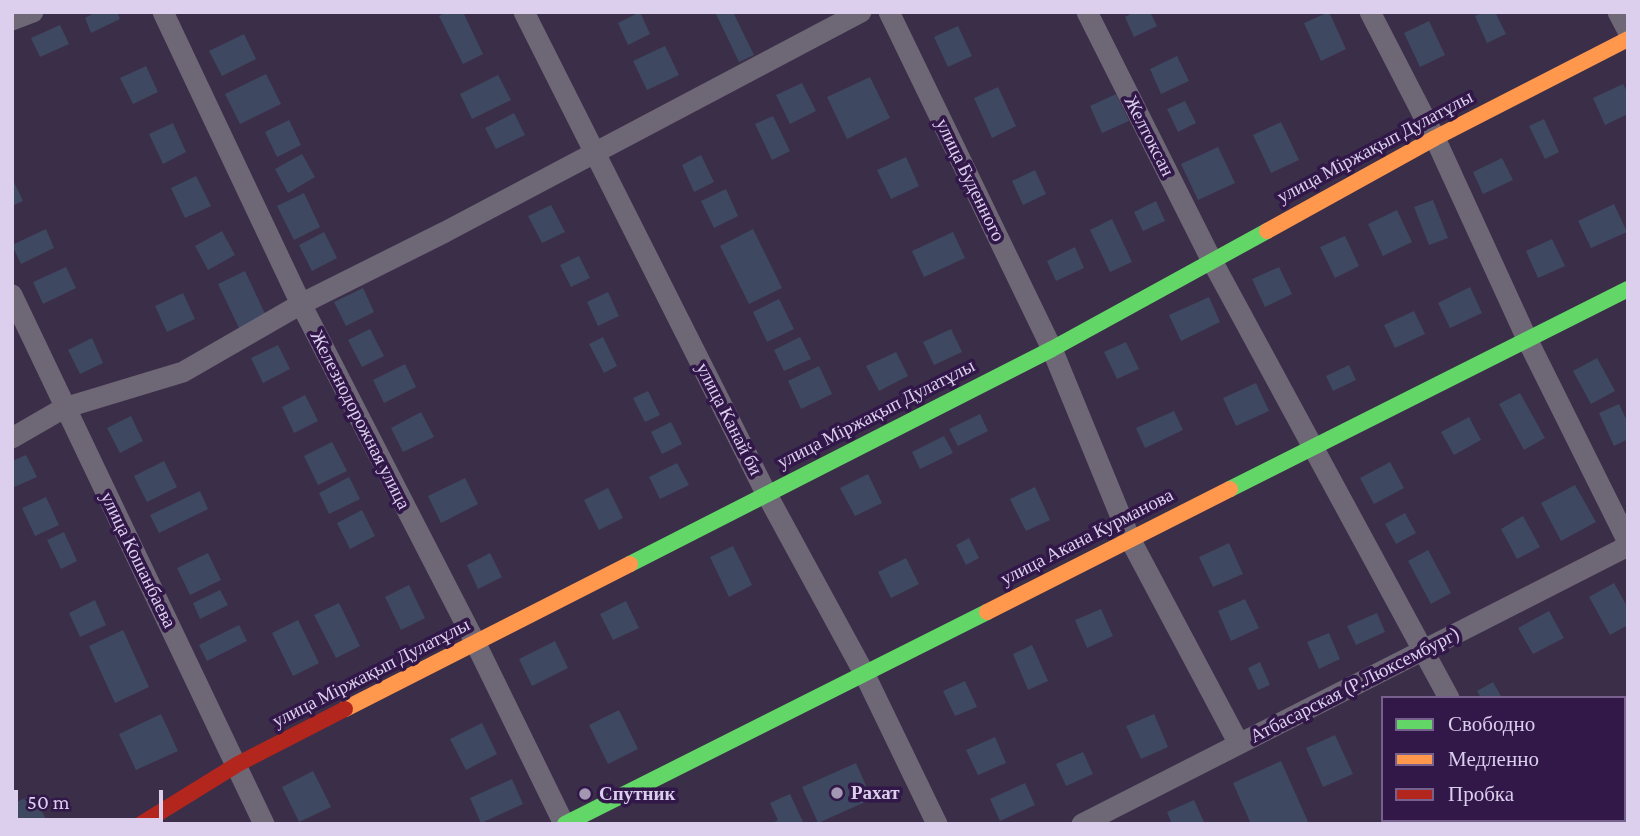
<!DOCTYPE html>
<meta charset="utf-8">
<style>
body{margin:0}
#map{position:relative;width:1640px;height:836px;overflow:hidden;background:#3b2e49;font-family:"Crimson Pro",serif}
canvas{display:block}
.frame{position:absolute;inset:0;border:14px solid #dccfee;pointer-events:none}
.legend{position:absolute;left:1381px;top:696px;width:245px;height:126px;box-sizing:border-box;background:#311849;border:2px solid #75618b;margin:0;padding:9px 12px;list-style:none;font-size:21px;color:#dccfee}
.legend li{display:flex;align-items:center;gap:14px;height:35px}
.legend b{width:35px;border:2px solid #75618b}
.scale{position:absolute;left:14px;top:790px;width:149px;height:32px;box-sizing:border-box;border:4px solid #dccfee;border-top:0;padding-left:9px;font-size:21px;line-height:24px;white-space:nowrap;color:#dccfee;-webkit-text-stroke:5px #311849;paint-order:stroke}
</style>
<div id="map">
<canvas width="1640" height="836"></canvas>
<div class="frame"></div>
<ul class="legend">
<li><b style="height:9px;background:#63d668"></b>Свободно</li>
<li><b style="height:9px;background:#ff974d"></b>Медленно</li>
<li><b style="height:9px;background:#b3261e"></b>Пробка</li>
</ul>
<div class="scale">50 m</div>
</div>
<script>
const c = document.querySelector('canvas').getContext('2d');
c.lineJoin = 'round';
function fill(path, color) { c.fillStyle = color; c.fill(path, 'evenodd'); }
const toPath = rows => new Path2D(rows.map(r => 'M' + r).join(''));
function stroke(path, color, width, dash) { c.strokeStyle = color; c.lineWidth = width; c.lineCap = dash ? 'butt' : 'round'; c.setLineDash(dash || []); c.stroke(path); }
function write(font, color, halo, rows, align = 'center') {
  c.font = font + ' "Crimson Pro",serif'; c.lineWidth = 7; c.setLineDash([]); c.textBaseline = 'middle'; c.strokeStyle = halo; c.fillStyle = color; for (const [text, x, y, turn = 0] of rows) {
    c.save(); c.translate(x, y); c.rotate((+turn || 0) * Math.PI / 180); c.textAlign = isNaN(turn) ? turn : align; if (halo) c.strokeText(text, 0, 0); c.fillText(text, 0, 0); c.restore();
  }
}
fill(toPath([
 [96,12,117,12,120,19,91,33,85,18],
 [446,12,463,12,483,54,463,64,439,16],
 [640,12,650,34,628,45,618,23],
 [715,12,733,12,754,55,739,62],
 [1134,12,1150,12,1157,26,1134,37,1125,17],
 [1329,12,1346,49,1321,61,1304,23],
 [1484,12,1495,12,1506,34,1487,43,1475,16],
 [1429,21,1445,55,1420,67,1404,33],
 [60,25,69,44,40,57,31,38],
 [958,26,972,56,948,67,934,37],
 [244,34,256,59,222,76,209,51],
 [665,46,679,75,647,90,633,61],
 [1177,56,1189,81,1161,94,1150,69],
 [146,66,158,92,133,104,120,78],
 [266,74,281,104,240,124,225,94],
 [498,75,511,100,472,119,460,94],
 [870,77,890,118,847,139,827,97],
 [802,83,816,111,790,124,776,95],
 [1623,84,1628,93,1628,114,1605,125,1593,98],
 [998,87,1016,126,992,138,974,98],
 [1116,94,1129,121,1102,133,1090,106],
 [1185,101,1196,123,1178,132,1167,109],
 [514,113,525,135,496,149,485,128],
 [773,116,790,151,772,160,755,124],
 [1544,119,1559,152,1545,159,1529,126],
 [289,120,301,145,277,157,265,132],
 [1281,122,1299,160,1271,173,1253,135],
 [173,123,186,152,163,164,149,134],
 [1218,147,1235,183,1198,200,1181,164],
 [302,154,315,177,288,193,275,169],
 [701,155,714,182,694,192,682,165],
 [906,157,919,186,891,199,877,170],
 [1502,158,1513,180,1483,194,1473,172],
 [1035,170,1046,194,1023,205,1012,181],
 [196,176,211,206,185,218,171,188],
 [12,178,23,201,12,206],
 [726,189,738,216,714,228,701,201],
 [304,193,320,227,294,240,277,206],
 [1433,200,1448,238,1429,245,1414,207],
 [1156,201,1165,221,1143,231,1134,212],
 [1614,204,1627,232,1591,248,1578,221],
 [551,205,565,232,542,243,528,216],
 [1397,210,1412,242,1383,256,1368,224],
 [1112,219,1132,262,1110,272,1090,230],
 [46,229,54,248,21,264,12,245],
 [753,229,782,288,749,304,720,246],
 [222,231,235,255,208,270,195,246],
 [324,232,337,258,312,271,299,245],
 [953,232,965,258,924,277,912,251],
 [1345,236,1359,266,1335,278,1320,247],
 [1552,239,1565,266,1538,278,1526,251],
 [1075,247,1084,268,1056,281,1047,261],
 [579,256,590,278,571,287,560,265],
 [66,267,76,288,43,304,33,282],
 [1279,267,1292,294,1265,307,1252,279],
 [245,271,267,318,240,330,218,284],
 [1470,287,1482,313,1450,328,1438,303],
 [363,288,374,312,346,326,334,302],
 [608,292,619,316,598,326,587,302],
 [183,293,195,319,167,332,155,306],
 [1209,297,1220,322,1181,341,1169,315],
 [779,299,794,329,767,342,753,312],
 [1414,311,1425,334,1395,348,1384,325],
 [370,329,384,356,362,367,348,340],
 [951,329,962,352,934,365,923,342],
 [603,337,617,366,604,373,589,344],
 [800,337,811,359,784,371,774,350],
 [92,338,103,363,80,374,68,350],
 [1126,342,1139,369,1117,379,1104,352],
 [278,345,290,369,263,383,251,358],
 [896,352,908,376,879,391,866,366],
 [1597,358,1615,391,1591,404,1573,371],
 [405,364,416,387,384,403,373,380],
 [1349,365,1356,380,1333,391,1326,376],
 [819,366,832,394,801,409,788,381],
 [1256,383,1269,411,1236,426,1223,398],
 [648,391,660,415,645,422,633,398],
 [1520,393,1545,438,1524,450,1499,404],
 [305,395,318,421,294,433,282,407],
 [1619,404,1628,423,1628,439,1614,446,1599,413],
 [1174,411,1183,430,1145,448,1136,428],
 [421,412,434,437,403,452,391,428],
 [980,414,988,431,958,446,949,429],
 [131,416,143,441,120,453,107,428],
 [1469,417,1481,440,1454,455,1441,432],
 [671,422,682,444,662,454,651,432],
 [944,436,953,453,920,469,912,452],
 [332,442,347,471,318,485,304,456],
 [26,455,37,477,12,488,12,461],
 [164,461,177,487,147,502,134,476],
 [1390,462,1404,488,1374,504,1360,478],
 [677,463,689,485,660,499,649,477],
 [868,474,882,503,855,516,840,488],
 [349,477,360,499,329,514,319,493],
 [465,478,478,504,441,523,428,496],
 [1575,485,1596,522,1561,541,1541,503],
 [1035,487,1050,520,1026,531,1010,499],
 [608,488,623,518,599,530,584,500],
 [200,491,208,509,159,533,150,515],
 [46,497,59,525,35,536,22,508],
 [362,510,375,536,350,549,337,523],
 [1405,513,1416,533,1396,544,1385,524],
 [1523,516,1540,547,1517,559,1501,529],
 [64,532,77,561,61,569,47,540],
 [969,538,979,558,966,565,956,545],
 [1229,543,1243,574,1213,587,1199,557],
 [733,546,752,585,729,597,710,557],
 [1428,550,1451,593,1431,604,1408,561],
 [208,553,221,580,190,595,177,568],
 [490,553,502,577,478,589,467,565],
 [906,558,919,584,891,598,878,572],
 [1614,583,1628,608,1628,625,1610,635,1589,597],
 [409,585,425,618,401,630,385,597],
 [220,590,228,605,200,619,193,603],
 [1245,599,1259,628,1231,641,1218,611],
 [95,600,106,625,80,637,69,613],
 [626,601,639,628,613,640,600,614],
 [339,603,360,646,336,658,314,615],
 [1101,609,1113,636,1087,648,1075,620],
 [1549,611,1564,638,1533,654,1518,628],
 [1377,613,1385,632,1356,645,1347,626],
 [298,620,319,663,293,676,272,633],
 [239,625,247,641,207,661,199,645],
 [123,630,149,687,115,703,89,646],
 [1329,633,1340,659,1319,669,1307,642],
 [555,641,568,668,532,686,519,659],
 [1032,645,1048,681,1028,690,1013,654],
 [1260,662,1270,685,1258,690,1248,668],
 [965,681,977,707,955,716,943,691],
 [1493,682,1502,698,1481,698,1477,691],
 [619,710,638,749,608,764,589,725],
 [161,714,178,751,136,770,119,734],
 [1154,714,1168,747,1141,759,1126,726],
 [482,723,497,754,466,770,450,739],
 [1335,735,1353,774,1323,787,1306,748],
 [995,737,1006,763,978,775,966,750],
 [1083,752,1093,774,1066,786,1056,764],
 [1281,761,1309,824,1251,824,1233,783],
 [856,763,872,799,818,823,802,787],
 [313,771,331,807,299,822,282,787],
 [512,779,523,804,481,823,470,798],
 [1025,783,1035,805,1000,821,990,799],
 [34,794,48,824,12,824,12,804],
 [790,794,804,824,770,824,778,820,770,803],
 [1624,798,1628,805,1628,822,1597,824,1595,820,1624,820],
 [1194,800,1205,824,1172,824,1167,812]
]), '#3e4860');
stroke(toPath([
 [163,12,301,304,476,644,564,824],
 [524,12,766,493,864,673,937,824],
 [889,12,1052,349,1130,539,1239,744],
 [1087,12,1211,259,1449,698],
 [1370,12,1435,138,1527,339,1628,542],
 [1618,12,1628,31],
 [12,20,33,12],
 [12,295,264,824],
 [12,438,64,408,183,372,301,304,445,232,861,12],
 [1624,758,1628,756],
 [1082,824,1628,546],
 [1495,824,1502,820]
]), '#6e6776', 21);
stroke(toPath([
 [1230,489,1628,289],
 [630,564,1052,349,1267,231],
 [565,824,987,612]
]), '#63d668', 16);
stroke(toPath([
 [1267,231,1435,138,1628,39],
 [987,612,1230,489],
 [345,709,630,564]
]), '#ff974d', 16);
stroke(toPath([
 [141,824,238,764,345,709]
]), '#b3261e', 16);
for (const [x, y, r, color] of [
 [837,793,7,"#a497b4"],
 [585,794,7,"#a497b4"]
]) { const dot = new Path2D(); dot.arc(x, y, r, 0, 2 * Math.PI); c.fillStyle = color; c.fill(dot); stroke(dot, '#311849', 2.5); }
write('19px', '#dccfee', '#311849', [
 ["Желтоксан",1149,136,63],
 ["улица Міржақып Дулатұлы",1375,147,-28],
 ["улица Буденного",970,180,64],
 ["улица Міржақып Дулатұлы",876,414,-27],
 ["улица Канай би",729,419,63],
 ["Железнодорожная улица",360,420,63],
 ["улица Акана Курманова",1087,537,-27],
 ["улица Кошанбаева",138,560,64],
 ["улица Міржақып Дулатұлы",371,673,-27],
 ["Атбасарская (Р.Люксембург)",1355,685,-27]
]);
write('bold 19px', '#dccfee', '#311849', [
 ["Рахат",851,793],
 ["Спутник",599,794]
], 'left');
</script>
